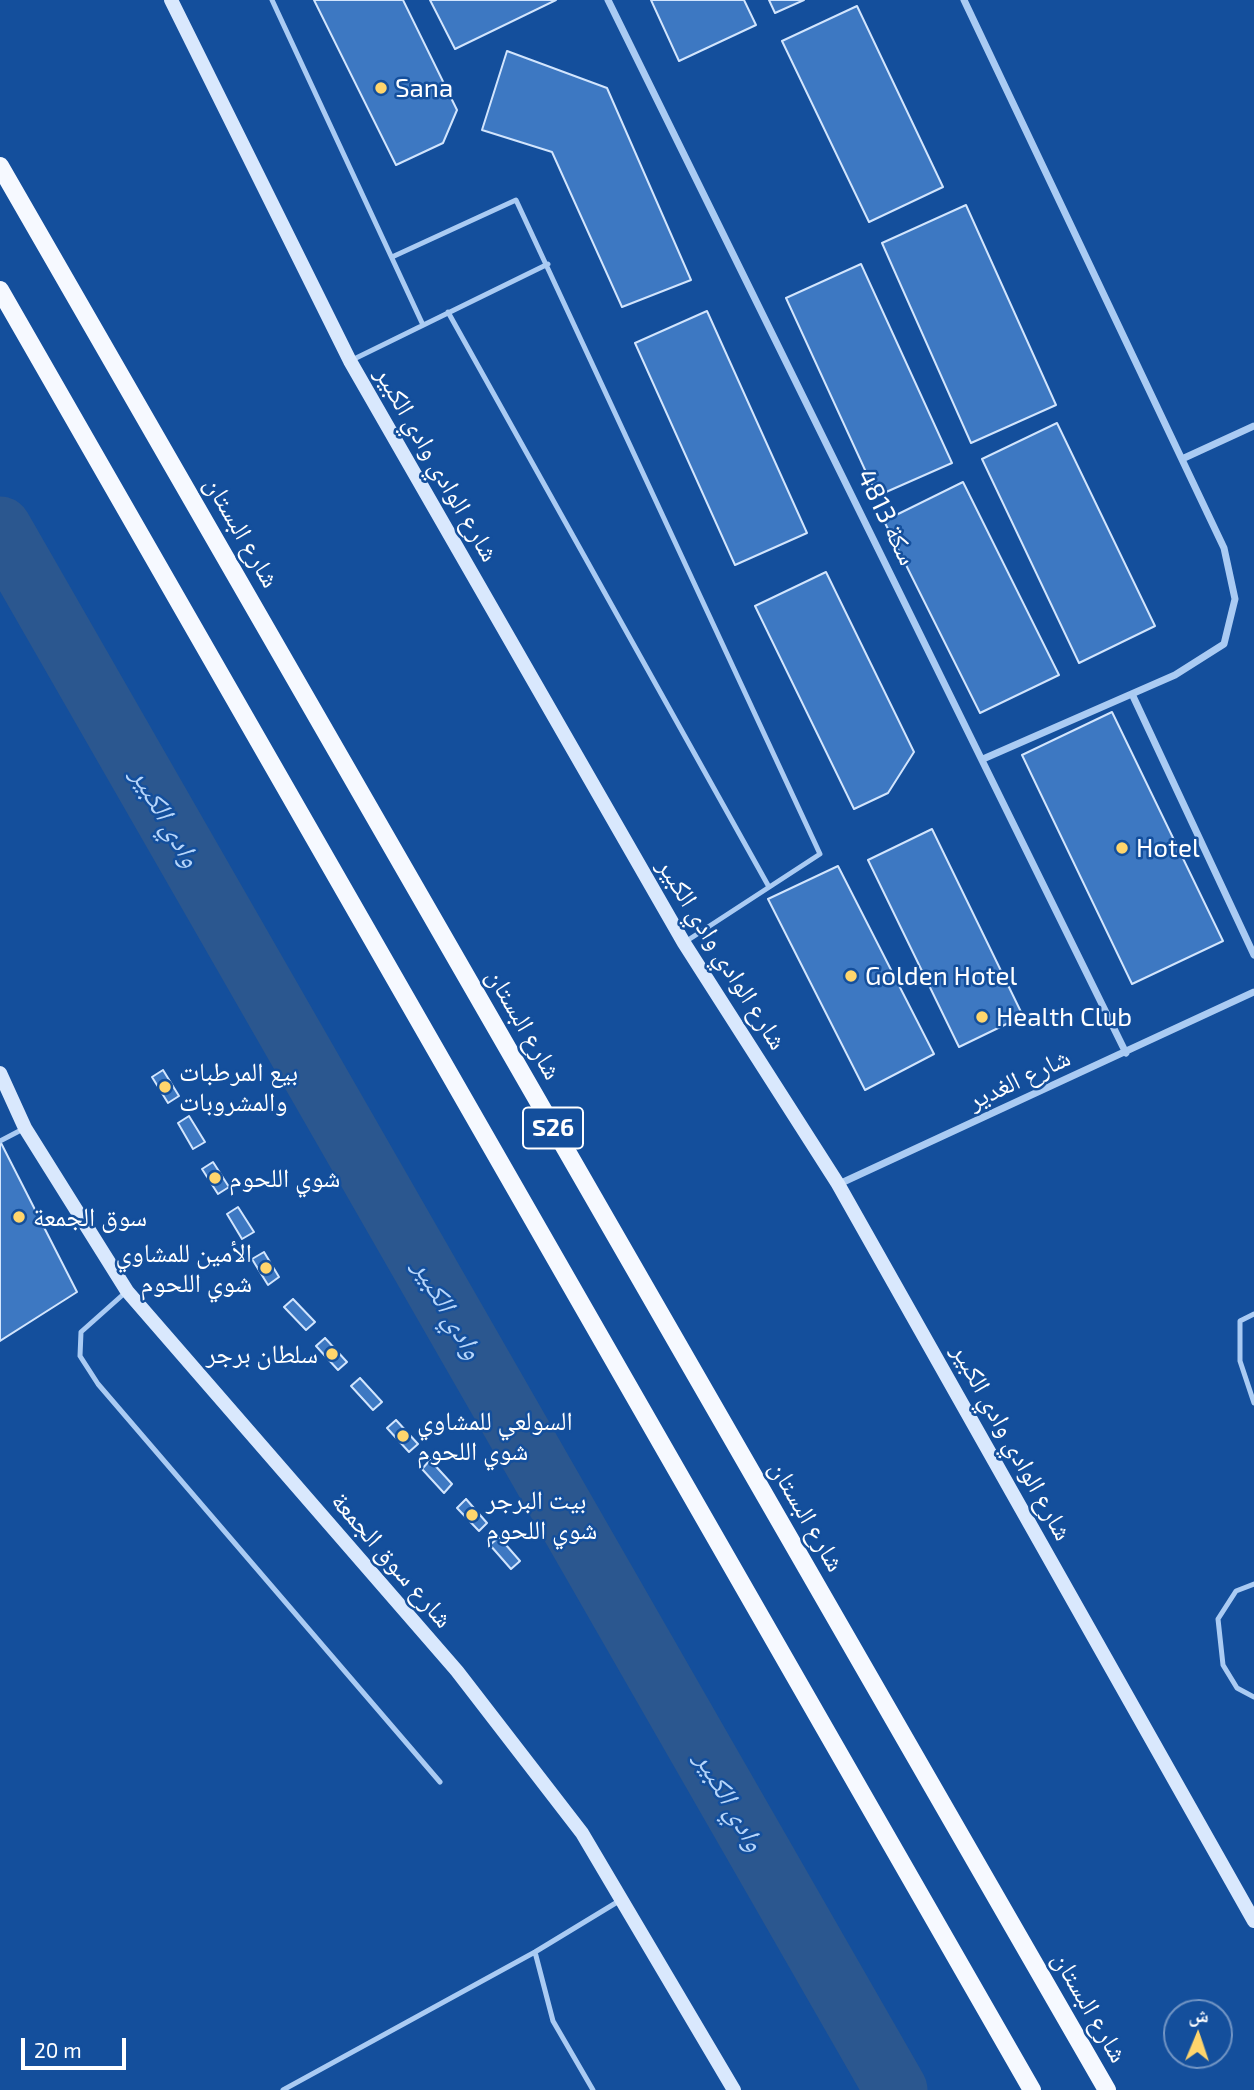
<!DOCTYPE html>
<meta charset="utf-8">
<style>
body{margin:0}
#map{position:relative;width:1254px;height:2090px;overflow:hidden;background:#144f9c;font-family:"Exo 2","Noto Naskh Arabic",sans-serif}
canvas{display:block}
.north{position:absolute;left:1163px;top:1999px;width:70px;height:70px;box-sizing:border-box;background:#144f9c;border:2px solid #7295c4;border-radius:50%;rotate:2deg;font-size:19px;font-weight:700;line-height:28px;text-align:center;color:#fff}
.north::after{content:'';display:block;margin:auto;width:24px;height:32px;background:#ffd56c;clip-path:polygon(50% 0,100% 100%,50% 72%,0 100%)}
.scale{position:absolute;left:21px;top:2038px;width:105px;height:32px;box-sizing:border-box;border:4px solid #fff;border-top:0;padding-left:9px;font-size:21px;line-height:24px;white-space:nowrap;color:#fff;-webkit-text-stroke:5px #144f9c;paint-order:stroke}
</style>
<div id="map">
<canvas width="1254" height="2090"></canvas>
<div class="north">ش</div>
<div class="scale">20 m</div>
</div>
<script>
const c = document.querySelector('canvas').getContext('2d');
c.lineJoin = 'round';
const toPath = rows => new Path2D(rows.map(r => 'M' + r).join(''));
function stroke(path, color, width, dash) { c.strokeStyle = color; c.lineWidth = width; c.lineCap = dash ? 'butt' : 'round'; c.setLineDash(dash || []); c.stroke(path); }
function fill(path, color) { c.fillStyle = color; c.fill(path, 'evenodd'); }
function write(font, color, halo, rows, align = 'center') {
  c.font = font + ' "Exo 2","Noto Naskh Arabic",sans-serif'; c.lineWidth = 5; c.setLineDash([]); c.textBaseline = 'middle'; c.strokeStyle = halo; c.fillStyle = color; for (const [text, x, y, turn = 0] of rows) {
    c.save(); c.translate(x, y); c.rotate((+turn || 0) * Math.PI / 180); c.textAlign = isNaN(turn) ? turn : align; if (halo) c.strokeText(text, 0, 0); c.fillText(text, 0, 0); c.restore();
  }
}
stroke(toPath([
 [0,528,896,2090]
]), '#2b578f', 63);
const building = toPath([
 [314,0,403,0,457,110,443,143,396,165,314,0],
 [430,0,556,0,455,49,430,0],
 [651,0,744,0,756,25,679,61,651,0],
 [769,0,804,0,775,13,769,0],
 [857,6,943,187,869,222,782,41,857,6],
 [507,51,607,88,691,280,622,307,552,152,482,130,507,51],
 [966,205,1056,405,971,443,882,243,966,205],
 [861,264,952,463,877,496,786,298,861,264],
 [707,311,807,533,735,565,635,343,707,311],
 [1057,423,1155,626,1079,663,982,459,1057,423],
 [963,482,1059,675,980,713,884,521,963,482],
 [826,572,914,752,888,793,854,809,755,606,826,572],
 [1112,712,1223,941,1132,984,1022,755,1112,712],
 [932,829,1023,1016,959,1047,868,860,932,829],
 [838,866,934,1054,865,1090,768,899,838,866],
 [163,1070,179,1096,168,1103,152,1077,163,1070],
 [189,1116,205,1142,193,1149,178,1123,189,1116],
 [0,1141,77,1292,0,1341,0,1141],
 [213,1162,229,1187,218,1194,202,1169,213,1162],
 [238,1207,254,1232,242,1239,227,1214,238,1207],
 [264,1252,279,1277,268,1285,252,1259,264,1252],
 [293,1299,315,1322,306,1330,284,1307,293,1299],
 [325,1338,347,1362,338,1370,316,1346,325,1338],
 [360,1378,382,1402,373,1410,351,1386,360,1378],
 [396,1420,418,1444,409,1452,387,1428,396,1420],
 [430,1460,452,1484,444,1493,422,1469,430,1460],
 [466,1499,487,1523,479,1531,457,1508,466,1499],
 [499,1537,520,1561,511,1569,490,1545,499,1537]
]);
fill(building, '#3d78c2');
stroke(building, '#d2e5fd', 2);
stroke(toPath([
 [272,0,423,325],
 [392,257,516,200,820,854,685,942],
 [448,312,769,887],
 [350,361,548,264],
 [0,1141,25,1128],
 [127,1291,81,1332,80,1356,98,1384,440,1782],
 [1254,1314,1240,1321,1240,1361,1254,1403],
 [1254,1584,1236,1591,1218,1619,1223,1665,1237,1688,1254,1697],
 [535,1952,553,2021,593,2090],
 [283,2090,535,1952,619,1901]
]), '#aacbf3', 5);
stroke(toPath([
 [608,0,1126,1053],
 [964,0,1224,548,1235,599,1224,644,1175,675,983,759],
 [1182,459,1254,426],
 [1132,694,1254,955],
 [839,1184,1254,992]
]), '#aacbf3', 7);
stroke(toPath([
 [171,0,350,361,684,943,838,1184,1254,1921],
 [0,1073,25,1128,127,1291,457,1671,582,1833,734,2090]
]), '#d9e8fd', 14);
stroke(toPath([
 [0,166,1107,2090],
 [0,290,1032,2090]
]), '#f6f9ff', 18);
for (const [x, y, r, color] of [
 [381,88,7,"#ffd56c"],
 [1122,848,7,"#ffd56c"],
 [851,976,7,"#ffd56c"],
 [982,1017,7,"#ffd56c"],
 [165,1087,7,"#ffd56c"],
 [215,1178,7,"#ffd56c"],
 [19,1217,7,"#ffd56c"],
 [266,1268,7,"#ffd56c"],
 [332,1354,7,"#ffd56c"],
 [403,1436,7,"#ffd56c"],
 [472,1515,7,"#ffd56c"]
]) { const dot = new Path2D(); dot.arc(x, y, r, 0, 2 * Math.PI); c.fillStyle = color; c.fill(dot); stroke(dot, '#144f9c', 2.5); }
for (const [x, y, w] of [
 [553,1128,60]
]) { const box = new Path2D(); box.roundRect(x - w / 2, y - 20.5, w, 41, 5); c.fillStyle = '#144f9c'; c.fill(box); stroke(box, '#fff', 2); }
write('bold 24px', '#fff', null, [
 ["S26",553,1128]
]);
write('26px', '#fff', '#144f9c', [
 ["Sana",395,88],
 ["Hotel",1136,848],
 ["Golden Hotel",865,976],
 ["Health Club",996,1017],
 ["بيع المرطبات",179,1072],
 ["والمشروبات",179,1102],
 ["شوي اللحوم",229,1178],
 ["سوق الجمعة",33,1217],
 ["الأمين للمشاوي",252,1253,"right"],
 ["شوي اللحوم",252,1283,"right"],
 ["سلطان برجر",318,1354,"right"],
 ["السولعي للمشاوي",417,1421],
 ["شوي اللحوم",417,1451],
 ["بيت البرجر",486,1500],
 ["شوي اللحوم",486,1530]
], 'left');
write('26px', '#fff', '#144f9c', [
 ["شارع الوادي وادي الكبير",437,464,60],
 ["سكة 4813",887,517,64],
 ["شارع البستان",242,532,60],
 ["شارع الوادي وادي الكبير",722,954,58],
 ["شارع البستان",524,1024,60],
 ["شارع الغدير",1019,1079,-25],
 ["شارع الوادي وادي الكبير",1012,1442,61],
 ["شارع البستان",807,1516,60],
 ["شارع سوق الجمعة",392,1560,49],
 ["شارع البستان",1090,2007,60]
]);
write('italic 28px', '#b6d5fa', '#144f9c', [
 ["وادي الكبير",166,817,60],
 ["وادي الكبير",448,1309,60],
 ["وادي الكبير",730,1801,60]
]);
</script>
